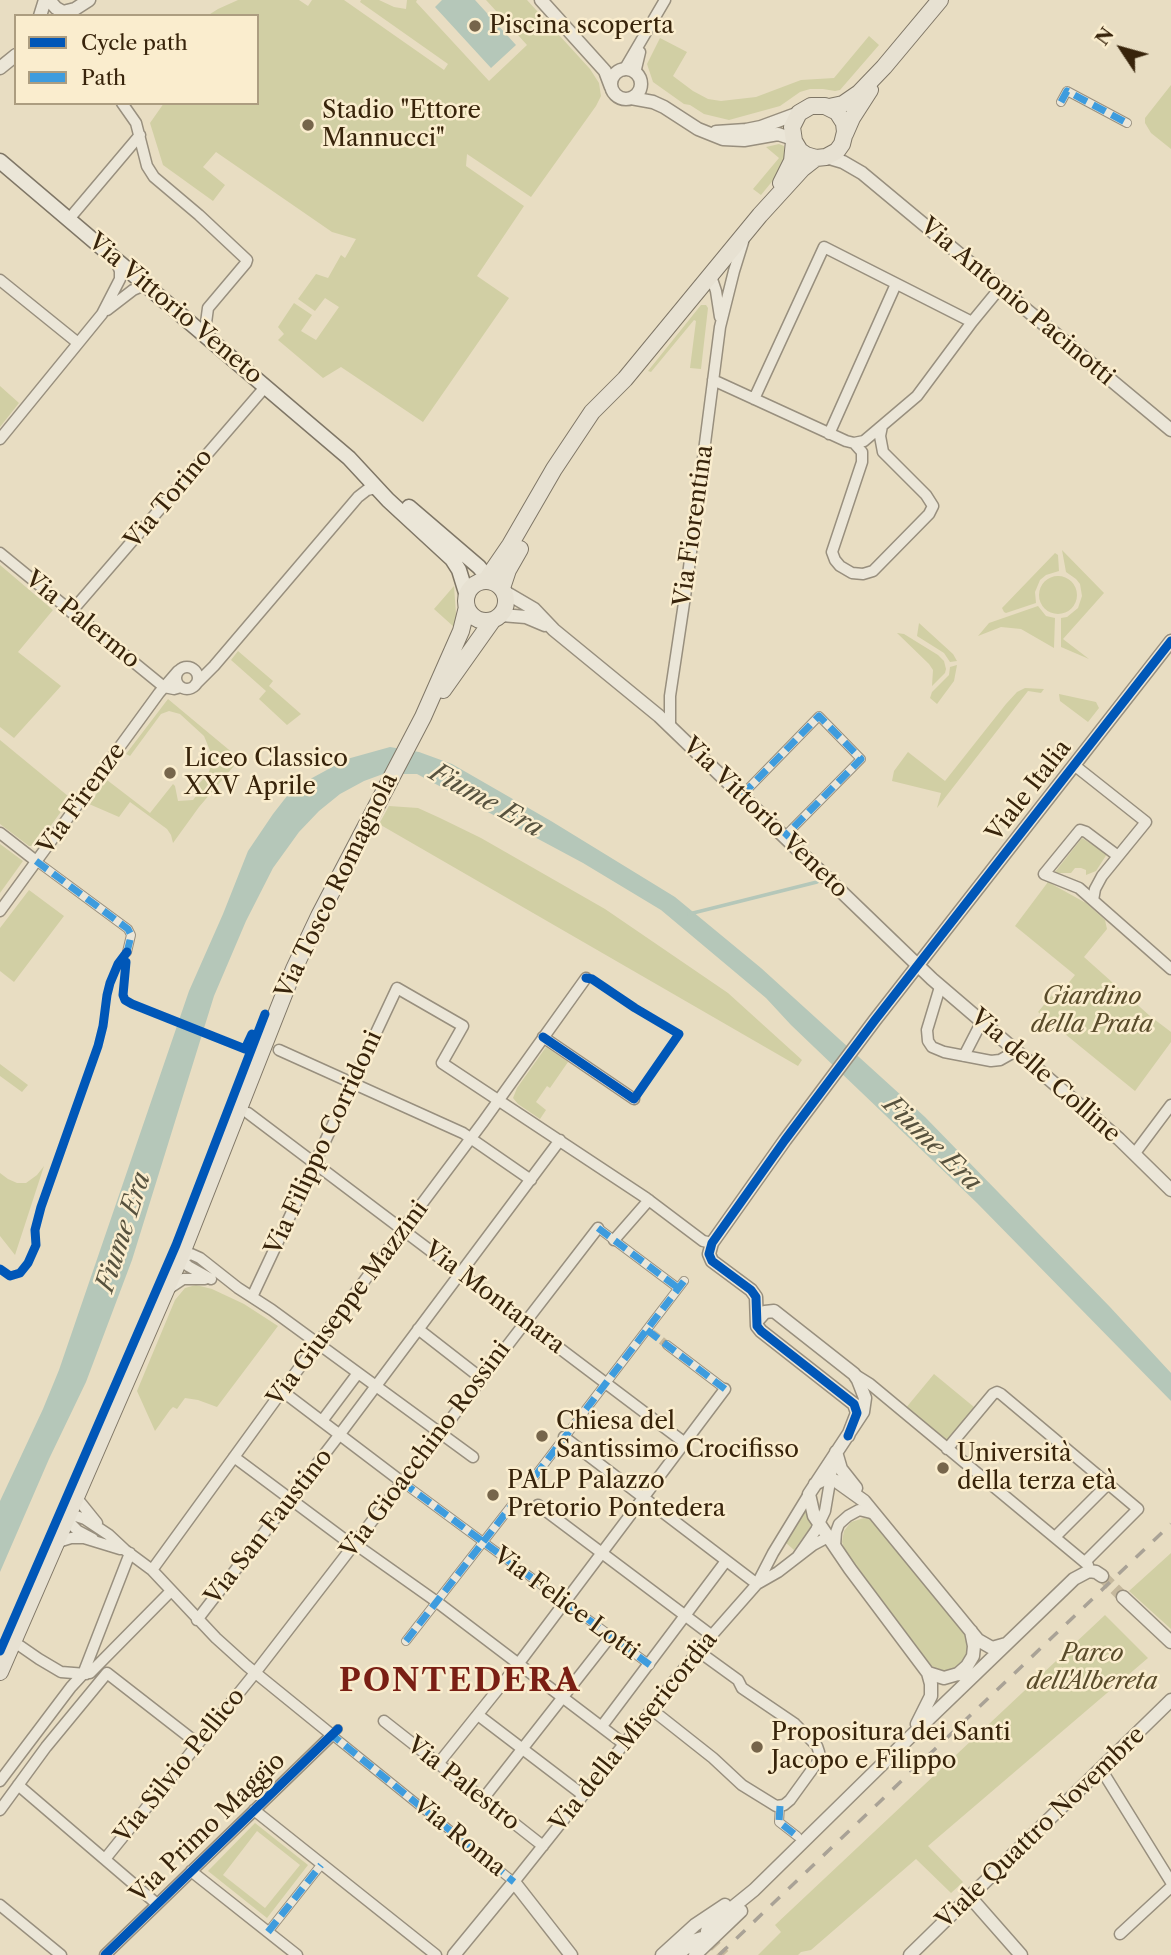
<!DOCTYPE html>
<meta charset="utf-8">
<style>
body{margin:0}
#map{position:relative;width:1171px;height:1955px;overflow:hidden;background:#e8ddc2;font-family:"Libre Caslon Text",serif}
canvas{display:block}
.legend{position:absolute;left:14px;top:14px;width:245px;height:91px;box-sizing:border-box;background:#faedce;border:2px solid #ac9d80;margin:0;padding:9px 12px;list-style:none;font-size:21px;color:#38240b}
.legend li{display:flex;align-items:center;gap:14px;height:35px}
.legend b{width:35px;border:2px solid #ac9d80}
.north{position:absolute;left:1087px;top:14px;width:70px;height:70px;-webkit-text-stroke:5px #faedce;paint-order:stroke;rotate:306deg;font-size:19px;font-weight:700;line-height:28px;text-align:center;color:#38240b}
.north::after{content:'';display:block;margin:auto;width:24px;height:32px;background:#38240b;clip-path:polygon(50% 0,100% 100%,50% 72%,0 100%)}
</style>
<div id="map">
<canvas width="1171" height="1955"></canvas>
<ul class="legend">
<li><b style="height:9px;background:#0057b8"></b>Cycle path</li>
<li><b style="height:9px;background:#3e9cde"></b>Path</li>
</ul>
<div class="north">N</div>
</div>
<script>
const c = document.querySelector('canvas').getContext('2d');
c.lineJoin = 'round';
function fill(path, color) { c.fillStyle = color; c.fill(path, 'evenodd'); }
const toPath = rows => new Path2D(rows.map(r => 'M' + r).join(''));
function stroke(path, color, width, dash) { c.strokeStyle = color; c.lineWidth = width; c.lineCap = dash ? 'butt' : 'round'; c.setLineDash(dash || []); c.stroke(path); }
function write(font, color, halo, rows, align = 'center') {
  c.font = font + ' "Libre Caslon Text",serif'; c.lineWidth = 5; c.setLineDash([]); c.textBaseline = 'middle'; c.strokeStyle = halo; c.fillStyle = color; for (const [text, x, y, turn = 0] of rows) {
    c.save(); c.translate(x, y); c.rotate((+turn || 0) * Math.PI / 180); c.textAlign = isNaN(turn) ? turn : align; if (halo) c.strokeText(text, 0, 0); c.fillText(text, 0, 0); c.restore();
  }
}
fill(toPath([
 [238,0,299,0,308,6,312,0,344,0,444,70,448,64,360,2,361,0,379,0,394,7,406,9,407,0,417,0,416,2,489,81,527,45,486,0,527,0,590,69,599,83,601,96,596,106,531,197,467,154,466,166,524,206,477,276,509,298,423,422,341,367,323,378,278,340,284,334,278,327,294,303,312,315,301,331,316,340,339,307,325,298,315,311,298,299,316,274,328,278,341,255,345,258,356,239,332,232,216,152,203,167,225,185,213,201,163,165,150,123,164,103,257,103,257,16,207,16,218,9],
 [869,36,879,45,840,90,835,91,823,89,810,89,800,92,780,106,729,120,704,114,690,105,684,104,653,82,647,64,660,38,687,52,673,76,693,91,708,99,721,101,756,97,801,80,834,78],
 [1171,85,1171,149,1151,133,1145,123,1145,118],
 [779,144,784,146,785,158,779,173,761,195,753,189,779,158,766,147],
 [701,305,706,305,708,308,701,369,690,368,696,321,694,320,651,372,648,371],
 [0,386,19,403,0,427],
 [1062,550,1104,593,1063,639,1089,659,1061,647,1061,618,1067,617,1078,608,1082,596,1080,584,1076,579,1066,572],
 [1055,553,1058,555,1059,571,1046,575,1040,580,1035,592,1036,603,1006,613,1004,612,1002,608],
 [0,565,53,610,18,652,61,686,14,738,0,727],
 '1039 595a19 19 0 1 1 38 0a19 19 0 1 1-38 0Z',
 [454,586,456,614,456,625,454,627,434,609],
 [1038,606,1046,616,1055,618,1054,648,1021,629,1001,627,978,636,989,623],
 [919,623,953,654,957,661,950,662,944,653,917,636],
 [897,633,904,634,938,655,944,661,946,669,945,673,932,686,933,670,929,664],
 [238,651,273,681,269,686,301,714,287,725,259,699,266,691,231,660],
 [957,665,954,681,937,704,930,698,932,692,949,675,950,667],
 [1025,688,1044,689,1041,693,1028,691,937,808,941,793,892,781,894,771,908,752,945,781,1006,704,1017,692],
 [1059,694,1096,702,1099,708,1088,722,1060,701],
 [168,699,240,759,199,807,173,843,171,835,167,829,130,802,119,817,89,804,107,780,150,813,173,784,175,786,178,801,193,800,199,792,198,785,209,772,213,758,204,736,180,714,169,711,161,714,130,756,126,754],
 [0,740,68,796,68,802,36,846,29,846,0,824],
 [389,806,418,808,440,818,481,838,605,909,728,993,802,1060,798,1066,379,824],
 [1082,838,1107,854,1096,871,1086,875,1086,870,1081,868,1075,868,1071,873,1056,873,1055,872],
 [0,844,23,861,0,893],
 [1048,882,1086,903,1105,920,1107,929,1084,957,1150,1016,1171,1032,1171,1042,1135,1091,1038,1012,1052,995,1056,998,1075,975,1015,926],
 [29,890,64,916,14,982,0,971,0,928],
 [546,1047,568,1062,550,1088,547,1086,536,1102,546,1110,540,1119,518,1104,513,1098,517,1088],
 [0,1064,28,1085,22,1092,0,1076],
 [44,1166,15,1255,0,1236,0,1173,8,1179,17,1183,26,1183,37,1175],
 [196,1285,212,1289,244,1304,278,1326,217,1407,198,1400,185,1398,177,1409,173,1407,170,1410,155,1431,137,1391,175,1300,185,1288],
 [934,1374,974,1407,946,1442,905,1409],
 [805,1510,812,1525,794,1550,785,1542],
 [864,1518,871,1519,877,1523,967,1637,968,1654,963,1662,955,1668,947,1671,939,1671,929,1664,845,1551,842,1542,844,1531,851,1522],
 [1171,1553,1171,1629,1129,1591],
 [1105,1615,1148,1658,928,1846,963,1882,951,1893,916,1859,811,1950,801,1952,798,1955,758,1955,781,1932,775,1925],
 [255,1823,308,1865,267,1918,208,1871],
 [257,1831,300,1865,265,1908,223,1875]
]), '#d1cfa4');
fill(toPath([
 [442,0,475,0,516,45,491,68,435,7],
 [390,747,419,752,452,764,551,821,675,897,761,968,925,1117,1110,1307,1171,1373,1171,1401,977,1203,791,1025,766,998,661,910,583,863,417,774,383,774,364,781,340,794,319,811,299,832,273,868,246,921,214,996,132,1260,86,1382,49,1459,0,1572,0,1501,43,1409,59,1370,189,991,223,914,248,851,273,814,287,796,301,784,347,759]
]), '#b5c7b9');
stroke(toPath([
 [689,914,817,882]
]), '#b5c7b9', 3.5);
stroke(toPath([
 [652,1333,667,1345]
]), '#c5b89d', 8, [8, 4]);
stroke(toPath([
 [1102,1576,1123,1597],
 [708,1938,724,1955]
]), '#c5b89d', 12, [12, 6]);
const pedestrian = toPath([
 [1061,102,1067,91,1127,123],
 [742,795,819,716,861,759,784,837],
 [36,861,128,929,131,935,127,952],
 [598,1228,678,1288],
 [667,1345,725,1389],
 [535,1476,684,1281],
 [402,1482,650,1665],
 [406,1641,512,1505],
 [338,1729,332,1735,514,1882],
 [780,1806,779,1822,797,1836],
 [268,1932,321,1865]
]);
const minor = toPath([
 [624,70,665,0],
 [635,73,640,52],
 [122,103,136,123,147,166,154,177,199,215,247,260,246,263,208,308,206,323,210,338],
 [69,219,140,135],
 [711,276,716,291,720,317],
 [0,280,78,343],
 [107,310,133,290,140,287,148,286],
 [713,380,846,441,854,443,864,441,917,396,972,322,1000,288],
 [754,399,824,247,972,322],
 [829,434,896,284],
 [0,439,102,314,120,279,120,271,116,261],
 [854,443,862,452,862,462,832,552,835,560,840,566,852,573,863,574,873,571,929,514,933,506,926,495,883,452,880,436,882,426],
 [0,553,164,687,174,689,181,687],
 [71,612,266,386],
 '176 678a11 11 0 1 1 22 0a11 11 0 1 1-22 0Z',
 [195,685,214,666,358,497,367,490,376,488],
 [670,726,670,696,687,583,720,327,734,271,743,242],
 [1074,765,1146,822,1102,876,1095,889,1093,900],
 [0,833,36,861],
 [1118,856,1086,832,1080,830,1044,874,1079,888,1171,969],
 [0,911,159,693,178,671],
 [940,987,927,1030,928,1041,932,1047,944,1052,991,1061,1000,1060,1016,1051],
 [543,1037,634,1099],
 [279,1050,463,1133,531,1180],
 [964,1056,982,1021],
 [248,1113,685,1443],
 [1135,1153,1171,1105],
 [614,1240,649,1200],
 [211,1279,188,1266,180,1258,191,1254,200,1258,238,1288,272,1310,473,1457],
 [168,1289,183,1279,205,1279],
 [252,1297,397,988,463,1026,442,1063,646,1198,703,1241,712,1243],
 [418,1329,481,1378],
 [854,1374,870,1384,1088,1565],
 [282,1391,402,1482],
 [322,1421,358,1373],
 [564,1437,757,1584],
 [947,1449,993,1394,997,1392,1001,1394,1138,1509,1085,1562],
 [234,1457,348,1542,355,1544,437,1602,624,1744],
 [76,1497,97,1523],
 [538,1505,711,1635],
 [1055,1537,1108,1484],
 [93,1539,78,1531,66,1519,76,1516,85,1519,109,1535,125,1550,152,1570,216,1638,247,1666,332,1735,105,1955],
 [55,1543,71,1538,84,1538,120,1549],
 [835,1546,836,1532,839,1524,848,1516,859,1510,875,1514],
 [798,1556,816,1530,825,1511,834,1458],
 [152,1570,282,1391,483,1122,586,978],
 [757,1584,778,1572,813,1545,828,1537],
 [197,1620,340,1434,560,1140],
 [13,1641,39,1659,61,1672,86,1674],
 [90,1673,171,1591],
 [107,1673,197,1743],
 [651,1709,713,1758,742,1785,776,1806,784,1805,790,1800,819,1760,819,1752,817,1746,795,1724,742,1688,738,1680,698,1651],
 [478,1715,583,1795],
 [384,1721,543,1846],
 [602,1726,726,1561],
 [438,1764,519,1663,725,1389],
 [1101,1769,1171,1882],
 [0,1781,71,1687,83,1674,130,1553],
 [18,1785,157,1904],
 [483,1799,610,1637],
 [0,1810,46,1747,107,1673],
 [254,1810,436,1955],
 [105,1859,255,1673,598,1228],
 [191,1871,297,1955],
 [514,1882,698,1651,757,1584,773,1553,809,1494],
 [0,1905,61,1955],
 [1120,1934,1171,1887]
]);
const tertiary = toPath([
 [49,0,56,8,63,12,75,9,89,0],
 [541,0,605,71,611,87],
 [40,16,45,0],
 [0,68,16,55],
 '611 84a15 15 0 1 1 30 0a15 15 0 1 1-30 0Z',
 [631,98,653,102,664,107,698,129,723,139,744,140,778,134,793,139],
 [716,132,746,130,761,127,799,113],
 [826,157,843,162,862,173,1171,430],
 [505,592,534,609,554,630,659,716,932,979,1119,1139,1171,1190],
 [501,615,526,617,545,625],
 [757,1321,765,1312,774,1311,854,1374,858,1380,865,1398,863,1412,809,1494,814,1516,850,1569,928,1673,944,1678,958,1674,974,1675],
 [848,1436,857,1413,854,1404,761,1331,757,1326,756,1297,751,1290,712,1261,709,1254,712,1243,785,1140,875,1020,1171,641],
 [836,1452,841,1469,856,1488],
 [815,1484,825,1479,836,1481,864,1501,978,1640,992,1648,1006,1644],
 [1123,1597,1171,1642],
 [958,1674,967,1666,973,1656,974,1646,971,1631],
 [917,1724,931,1696,931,1684,928,1673],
 [970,1897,1021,1955],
 [454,1955,514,1882,571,1955],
 [662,1955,695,1925,725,1905],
 [677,1955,696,1940,702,1938,708,1938,707,1931,712,1924,754,1890,909,1738,1074,1579,1089,1571,1096,1572,1102,1576],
 [695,1955,741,1911],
 [910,1955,1171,1700]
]);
const secondary = toPath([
 [0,161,349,458,388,500,452,559,459,570,467,596],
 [409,507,479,567,483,572,485,580]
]);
const primary = toPath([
 [829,107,843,104,859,93,884,67,940,0],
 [845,134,852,118,870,90],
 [781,183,792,161,794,141,792,127,799,113,811,106,825,106,837,112,844,123,845,132,842,144,837,151,826,157,816,158,806,155,800,151,794,141],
 [486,580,510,545,554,469,592,412,625,379,760,215,802,169,816,158],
 '466 601a20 20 0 1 1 40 0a20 20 0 1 1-40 0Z',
 [502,588,508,570,520,549],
 [443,690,492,621],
 [0,1672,180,1258,294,969,319,916,423,717,461,631,467,607]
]);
stroke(pedestrian, '#988f7e', 10);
stroke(minor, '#988f7e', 13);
stroke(tertiary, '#988f7e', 15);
stroke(secondary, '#7f7666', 17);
stroke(primary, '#7f7666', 18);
stroke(pedestrian, '#ebe6d8', 8);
stroke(minor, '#ebe6d8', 10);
stroke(tertiary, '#ebe6d8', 12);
stroke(secondary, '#ebe6d8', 14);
stroke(primary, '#e7e1d2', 16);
stroke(toPath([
 [719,1955,1171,1524]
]), '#a9a296', 3.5, [12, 12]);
stroke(toPath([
 [1061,102,1067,91,1127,123],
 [742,795,819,716,861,759,784,837],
 [36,861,128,929,131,935,130,940,127,952,123,956],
 [598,1228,678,1288],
 [647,1330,725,1389],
 [535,1476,684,1281],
 [402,1482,650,1665],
 [406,1641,512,1505],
 [335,1732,332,1735,514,1882],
 [780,1806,779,1822,797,1836],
 [268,1932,321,1865]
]), '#3e9cde', 7, [14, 7]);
stroke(toPath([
 [126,962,123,995,125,1000,132,1004,245,1049,252,1034],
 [543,1037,634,1099,679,1034,635,1008,592,979,586,978],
 [0,1269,10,1276,20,1273,28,1263,36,1245,35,1230,41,1207,98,1046,103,1026,107,995,110,983,118,964,127,952],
 [848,1436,857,1413,854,1404,761,1331,757,1326,756,1297,751,1290,712,1261,709,1254,712,1243,785,1140,875,1020,1171,641],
 [0,1651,176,1245,265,1014],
 [105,1955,338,1729]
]), '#0057b8', 9);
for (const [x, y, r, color] of [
 [475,26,7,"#76654b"],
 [308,125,7,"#76654b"],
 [170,773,7,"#76654b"],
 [542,1436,7,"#76654b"],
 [943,1468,7,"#76654b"],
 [493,1495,7,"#76654b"],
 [757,1747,7,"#76654b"]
]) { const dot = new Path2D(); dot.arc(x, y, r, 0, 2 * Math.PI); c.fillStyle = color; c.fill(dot); stroke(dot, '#faedce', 2.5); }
write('24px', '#38240b', '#faedce', [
 ["Piscina scoperta",489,26],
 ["Stadio \"Ettore",322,111],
 ["Mannucci\"",322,139],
 ["Liceo Classico",184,759],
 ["XXV Aprile",184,787],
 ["Chiesa del",556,1422],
 ["Santissimo Crocifisso",556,1450],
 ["Università",957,1454],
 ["della terza età",957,1482],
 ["PALP Palazzo",507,1481],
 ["Pretorio Pontedera",507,1509],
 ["Propositura dei Santi",771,1733],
 ["Jacopo e Filippo",771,1761]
], 'left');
write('24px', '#38240b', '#faedce', [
 ["Via Antonio Pacinotti",1017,302,40],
 ["Via Vittorio Veneto",175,309,40],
 ["Via Torino",169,499,-50],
 ["Via Fiorentina",694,526,-82],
 ["Via Palermo",82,620,39],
 ["Viale Italia",1029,791,-52],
 ["Via Firenze",82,799,-54],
 ["Via Vittorio Veneto",765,818,44],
 ["Via Tosco Romagnola",337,886,-64],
 ["Via delle Colline",1045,1076,41],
 ["Via Filippo Corridoni",324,1143,-65],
 ["Via Montanara",494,1298,37],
 ["Via Giuseppe Mazzini",348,1304,-53],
 ["Via Gioacchino Rossini",426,1450,-53],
 ["Via San Faustino",269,1527,-52],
 ["Via Felice Lotti",566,1604,36],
 ["Via della Misericordia",634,1732,-51],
 ["Via Silvio Pellico",180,1766,-51],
 ["Via Palestro",463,1784,38],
 ["Via Primo Maggio",208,1828,-44],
 ["Viale Quattro Novembre",1041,1828,-44],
 ["Via Roma",459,1837,39]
]);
write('italic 24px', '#5a4c2b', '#faedce', [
 ["Giardino",1092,997],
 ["della Prata",1092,1025],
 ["Parco",1092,1654],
 ["dell'Albereta",1092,1682]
]);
write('italic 26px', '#57523e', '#faedce', [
 ["Fiume Era",486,801,29],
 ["Fiume Era",932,1144,44],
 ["Fiume Era",124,1232,-72]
]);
c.letterSpacing = '2px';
write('bold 32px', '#7a1f14', '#faedce', [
 ["PONTEDERA",460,1682]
]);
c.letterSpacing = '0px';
</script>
